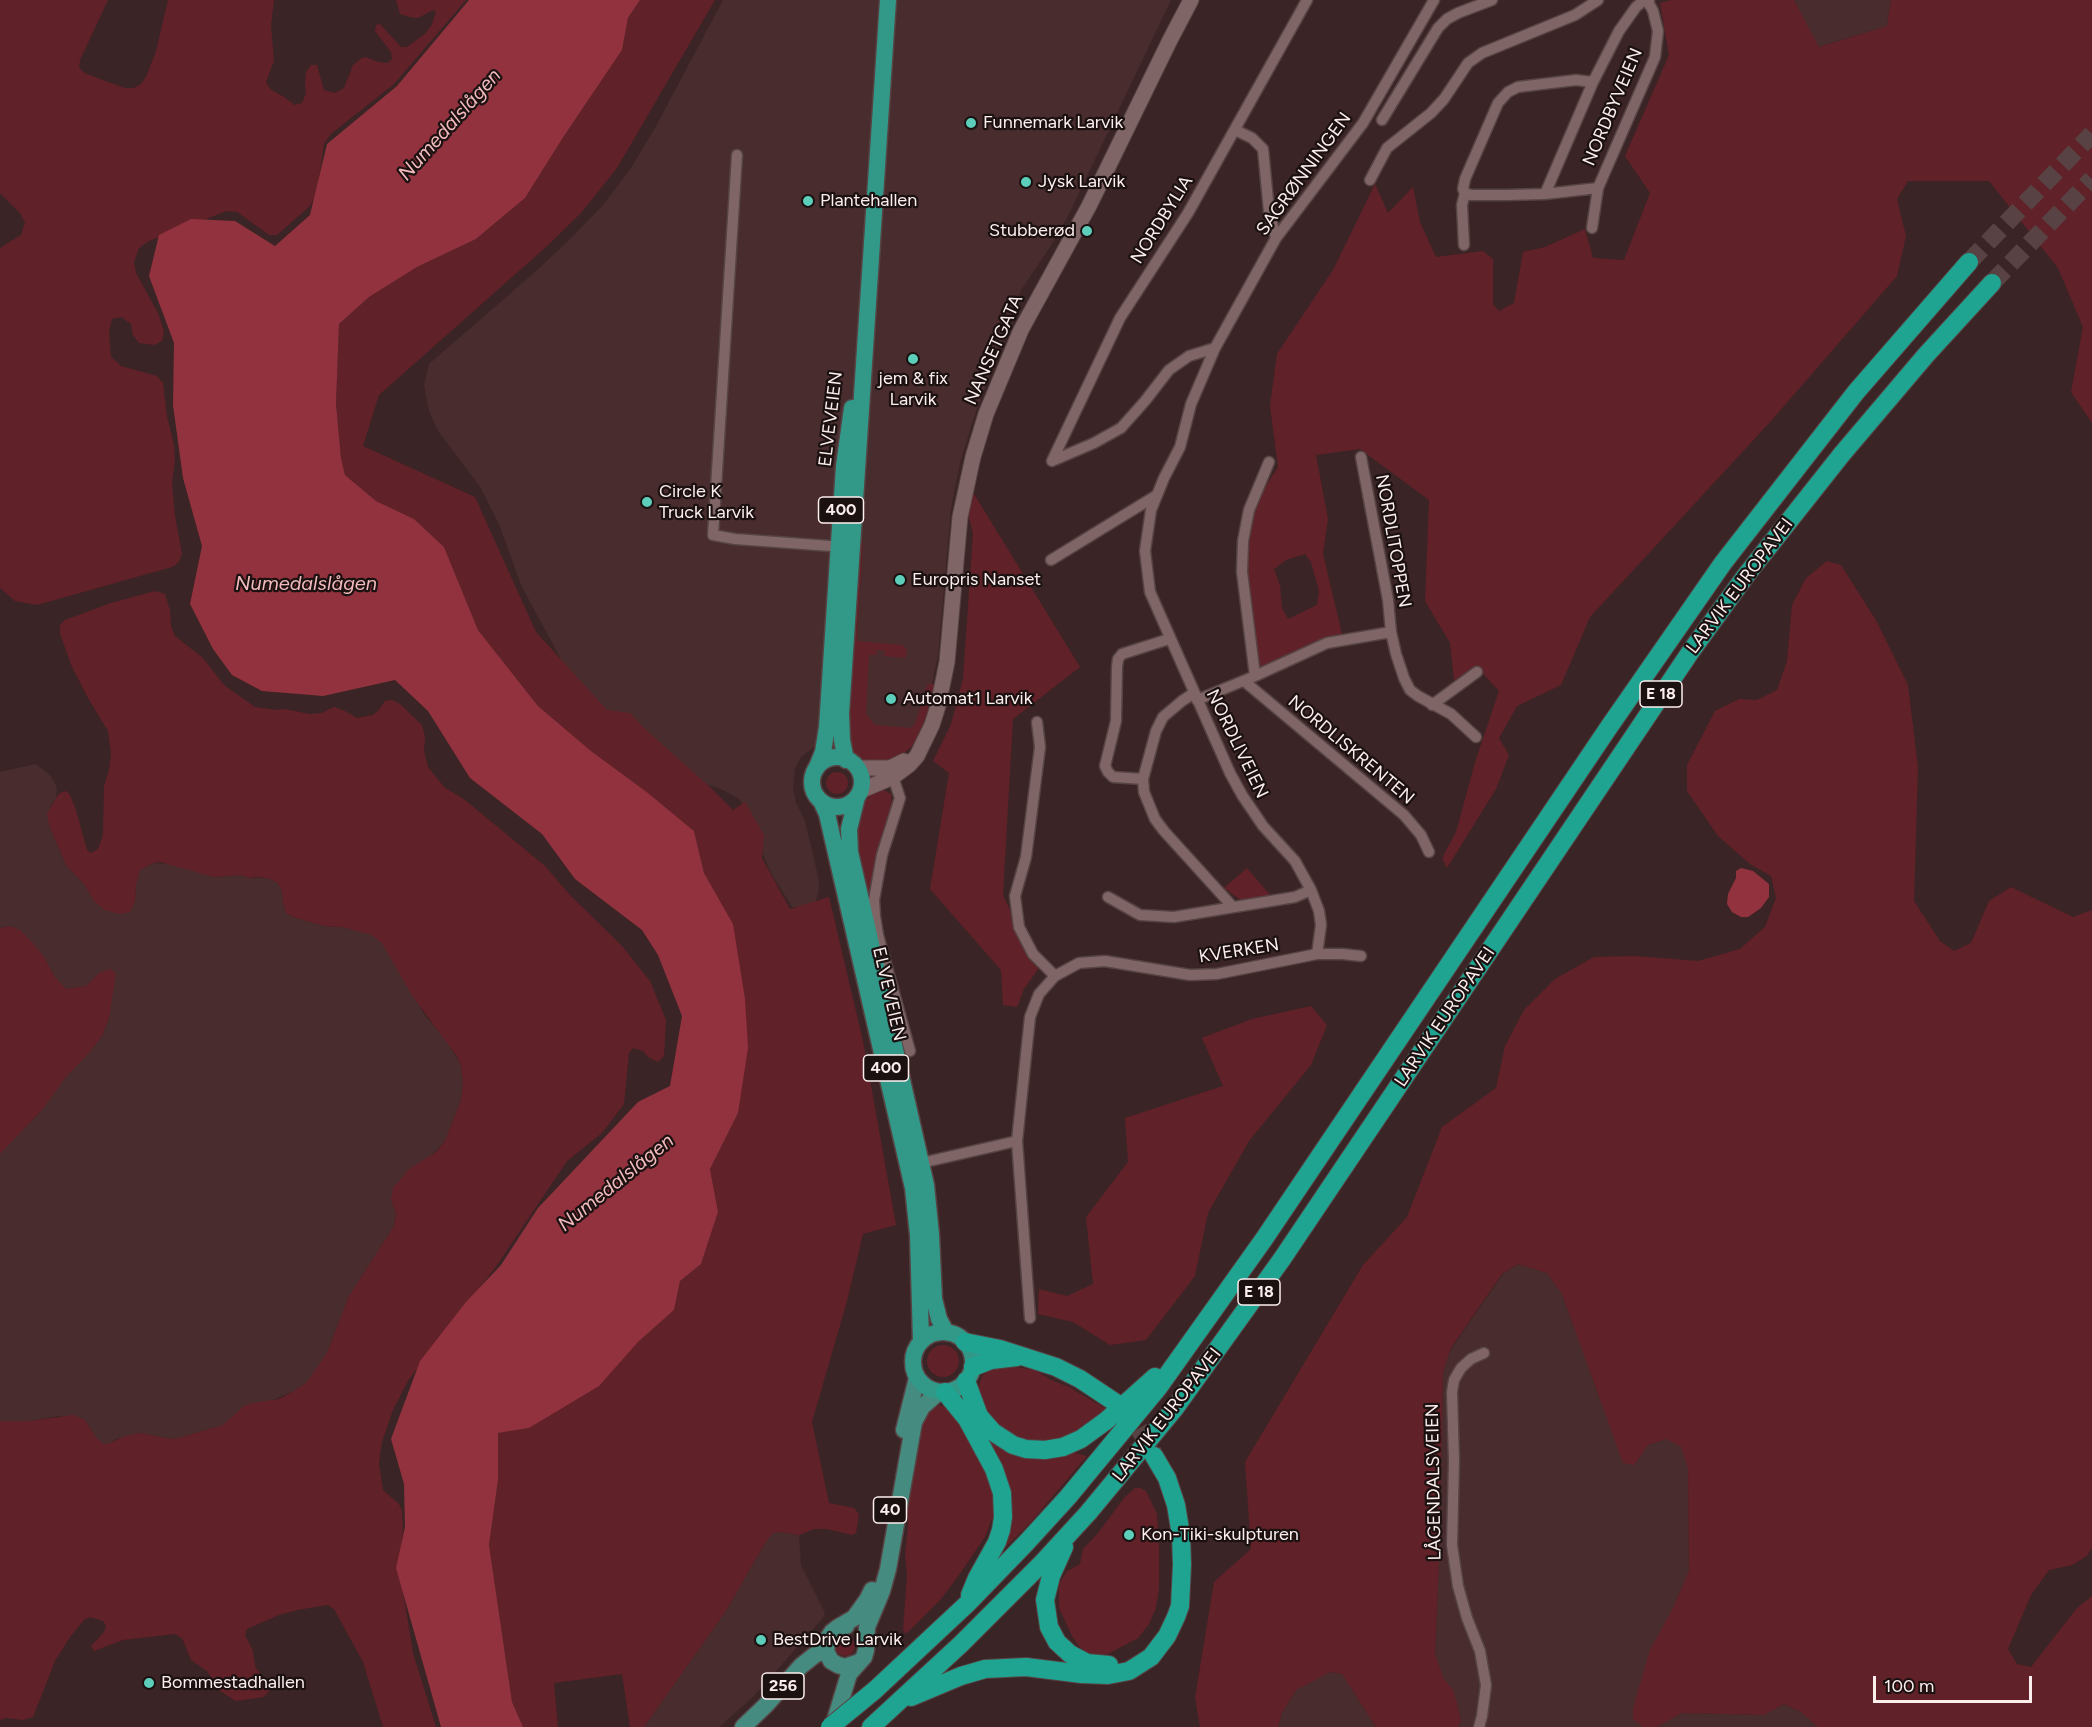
<!DOCTYPE html>
<meta charset="utf-8">
<style>
body{margin:0}
#map{position:relative;width:2092px;height:1727px;overflow:hidden;background:#3b2425;font-family:Figtree,sans-serif}
canvas{display:block}
.scale{position:absolute;left:1873px;top:1676px;width:159px;height:27px;box-sizing:border-box;border:3px solid #fdeeee;border-top:0;padding-left:8px;font-size:18px;line-height:21px;white-space:nowrap;color:#fdeeee;-webkit-text-stroke:4px #1b1111;paint-order:stroke}
</style>
<div id="map">
<canvas width="2092" height="1727"></canvas>
<div class="scale">100 m</div>
</div>
<script>
const c = document.querySelector('canvas').getContext('2d');
c.lineJoin = 'round';
function fill(path, color) { c.fillStyle = color; c.fill(path, 'evenodd'); }
const toPath = rows => new Path2D(rows.map(r => 'M' + r).join(''));
function stroke(path, color, width, dash) { c.strokeStyle = color; c.lineWidth = width; c.lineCap = dash ? 'butt' : 'round'; c.setLineDash(dash || []); c.stroke(path); }
function write(font, color, halo, rows, align = 'center') {
  c.font = font + ' Figtree,sans-serif'; c.lineWidth = 4.5; c.setLineDash([]); c.textBaseline = 'middle'; c.strokeStyle = halo; c.fillStyle = color; for (const [text, x, y, turn = 0] of rows) {
    c.save(); c.translate(x, y); c.rotate((+turn || 0) * Math.PI / 180); c.textAlign = isNaN(turn) ? turn : align; if (halo) c.strokeText(text, 0, 0); c.fillText(text, 0, 0); c.restore();
  }
}
fill(toPath([
 [723,0,1171,0,1068,216,1050,247,1021,290,974,417,960,463,951,509,938,656,925,715,919,733,851,739,815,746,801,757,795,768,793,787,796,803,805,821,818,876,819,888,816,901,811,905,803,908,792,907,771,873,761,850,748,812,739,799,723,790,706,784,603,710,565,667,521,585,499,524,481,488,438,431,429,411,424,385,429,364,535,272,569,240,603,205,631,168,655,128],
 [1794,0,1891,0,1887,26,1818,47],
 [36,764,51,776,57,788,56,798,50,807,49,825,66,865,84,884,95,902,135,901,136,884,140,870,153,863,171,864,214,877,241,875,249,878,268,878,278,883,282,891,283,903,286,913,293,917,324,926,342,927,358,931,372,935,382,943,426,1017,444,1037,461,1065,463,1083,461,1100,445,1141,391,1199,396,1214,394,1226,349,1296,327,1353,318,1369,307,1382,294,1391,231,1418,224,1425,175,1439,165,1438,141,1433,116,1439,108,1445,103,1444,95,1436,85,1420,59,1416,29,1421,0,1421,0,1154,42,1110,66,1077,88,1054,102,1036,109,1018,99,973,86,986,66,989,55,977,44,957,20,930,10,926,0,928,0,772],
 [1518,1264,1547,1273,1562,1294,1623,1462,1634,1465,1648,1445,1666,1439,1681,1446,1688,1468,1689,1571,1673,1608,1633,1719,1643,1727,1458,1727,1461,1720,1454,1693,1443,1677,1435,1654,1439,1562,1443,1372,1451,1349,1503,1274],
 [779,1532,799,1535,801,1565,825,1613,823,1618,752,1698,719,1727,644,1727,726,1611,765,1543,773,1533],
 [1330,1672,1342,1674,1376,1727,1278,1727,1282,1713,1296,1690],
 [1784,1704,1801,1712,1818,1727,1657,1727,1682,1713,1764,1715]
]), '#492c2d');
fill(toPath([
 [0,0,108,0,80,60,79,68,85,73,100,79,125,88,134,88,141,84,146,77,156,51,168,0,274,0,271,26,274,61,266,82,270,89,284,97,295,105,302,103,306,93,305,84,306,72,311,65,317,65,324,90,335,93,344,88,353,65,362,58,366,57,378,62,388,63,392,59,391,52,375,31,376,25,380,24,401,47,407,47,426,33,432,24,436,12,433,10,418,18,409,17,400,14,396,0,466,0,394,84,331,134,324,144,317,193,310,206,277,235,269,235,237,212,227,211,149,241,139,248,134,262,136,273,158,313,164,331,162,341,154,345,139,343,133,335,131,324,121,317,112,319,109,332,111,357,121,366,157,376,163,383,167,416,174,445,175,459,172,483,175,516,182,554,178,563,172,567,37,605,15,601,0,588,0,248,21,235,25,223,20,213,0,193],
 [640,0,715,0,617,168,581,213,546,247,379,395,363,446,475,497,536,632,607,710,630,713,645,729,711,788,733,810,745,802,764,835,762,858,790,909,829,897,863,1041,896,1225,863,1234,847,1301,812,1422,829,1503,854,1508,859,1514,856,1533,852,1535,827,1529,814,1529,799,1535,779,1532,773,1533,765,1543,726,1611,644,1727,630,1727,622,1674,554,1683,558,1727,523,1727,512,1702,489,1545,498,1480,498,1433,529,1428,553,1412,638,1342,674,1310,680,1281,701,1264,718,1212,710,1169,738,1113,733,924,704,873,694,831,648,793,591,751,538,706,478,630,444,547,414,519,376,501,345,475,341,458,336,404,339,324,369,297,417,267,476,239,525,198,564,136,622,50,628,18],
 [1671,0,1794,0,1819,47,1887,26,1891,0,2092,0,2092,423,2071,392,2083,327,2058,268,1989,181,1908,181,1897,199,1906,236,1897,276,1771,421,1590,617,1561,685,1517,706,1499,738,1509,755,1496,789,1447,868,1442,858,1456,832,1476,759,1499,691,1479,669,1454,680,1450,643,1425,601,1429,500,1360,449,1316,455,1328,519,1323,554,1342,634,1257,670,1243,550,1252,508,1278,467,1270,406,1277,354,1333,270,1375,184,1388,213,1413,187,1420,222,1436,257,1483,251,1493,259,1493,304,1499,311,1514,303,1523,252,1545,247,1585,229,1593,258,1624,260,1650,193,1625,156,1669,55,1660,3],
 [1305,554,1311,562,1319,591,1317,605,1288,619,1282,608,1280,585,1274,569,1286,560],
 [971,489,1080,667,1013,719,1003,895,1038,969,1024,989,1017,1007,1003,1005,1001,970,930,889,949,773,933,761,951,724,963,679,973,533,967,510],
 [860,539,863,543,857,641,903,645,907,650,905,658,884,656,885,651,877,650,876,655,869,655,866,714,875,725,911,728,914,725,917,718,927,685,932,683,935,687,928,716,915,744,899,757,878,762,857,758,853,754,847,736],
 [1827,561,1841,565,1877,622,1908,685,1918,767,1914,901,1940,941,1954,951,1971,943,1989,901,2011,887,2073,917,2092,910,2092,1548,2087,1556,2072,1565,2049,1570,2031,1595,2008,1649,2017,1664,2031,1667,2077,1608,2092,1596,2092,1727,1818,1727,1801,1712,1784,1704,1764,1715,1682,1713,1657,1727,1643,1727,1633,1719,1633,1708,1650,1650,1673,1608,1689,1571,1688,1468,1681,1447,1666,1439,1648,1445,1634,1465,1623,1463,1562,1294,1547,1273,1518,1264,1502,1274,1451,1348,1443,1372,1439,1562,1435,1654,1443,1677,1454,1692,1461,1720,1458,1727,1376,1727,1342,1674,1330,1672,1296,1690,1282,1713,1278,1727,1200,1727,1195,1698,1214,1582,1251,1549,1245,1462,1363,1265,1407,1217,1442,1127,1496,1088,1505,1046,1524,1010,1555,979,1594,957,1635,956,1698,961,1740,949,1765,927,1776,898,1771,876,1750,864,1718,836,1687,791,1687,765,1715,711,1739,699,1757,700,1777,690,1787,661,1792,605,1806,578],
 [155,591,165,594,170,610,171,626,175,636,203,658,224,685,255,707,277,710,285,709,310,714,321,713,334,707,345,711,357,718,373,715,379,710,385,701,392,700,400,704,422,725,425,737,424,751,428,767,444,787,465,800,545,866,570,895,622,946,650,981,666,1020,664,1056,658,1062,648,1057,643,1051,633,1048,629,1053,624,1104,602,1133,567,1161,495,1268,441,1336,408,1381,393,1410,382,1442,379,1463,383,1490,399,1504,402,1511,403,1531,399,1567,413,1653,436,1727,383,1727,363,1662,334,1609,327,1605,297,1610,279,1615,247,1629,245,1635,253,1651,255,1666,268,1685,269,1691,264,1697,236,1701,220,1691,207,1671,191,1660,182,1638,175,1634,123,1640,94,1651,91,1646,104,1632,106,1626,103,1621,90,1617,84,1620,70,1637,55,1661,33,1717,23,1720,6,1718,0,1720,0,1421,29,1421,73,1415,85,1420,95,1436,103,1444,108,1444,125,1436,141,1433,165,1438,175,1439,223,1425,244,1406,252,1403,279,1399,294,1391,307,1382,327,1353,349,1296,394,1226,396,1214,391,1199,393,1188,409,1169,436,1152,445,1141,461,1100,463,1082,461,1065,456,1055,413,997,382,943,372,935,342,927,324,926,293,917,286,913,283,903,282,891,278,883,268,878,256,877,249,878,241,875,214,877,160,862,153,863,140,870,136,884,135,901,130,912,120,914,105,910,95,902,84,884,66,865,49,825,47,814,56,798,60,793,66,791,70,795,76,810,87,850,91,853,98,849,103,835,104,786,109,770,111,754,108,731,88,698,72,667,60,634,60,625,65,620,111,603],
 '826 783a11 11 0 1 1 22 0a11 11 0 1 1-22 0Z',
 [882,789,891,794,892,804,878,849,870,896,868,897,856,847,856,833,862,805,873,792],
 [1247,868,1271,896,1242,901,1224,888],
 [10,926,20,930,32,942,44,957,55,977,66,989,86,986,99,973,110,969,116,973,109,1018,102,1036,88,1054,66,1077,42,1110,0,1154,0,928],
 [1311,1006,1327,1025,1311,1065,1249,1141,1208,1213,1195,1276,1146,1340,1110,1345,1073,1322,1038,1314,1039,1289,1067,1296,1093,1284,1086,1217,1128,1162,1125,1118,1223,1086,1202,1038,1252,1019],
 '927 1361a16 16 0 1 1 32 0a16 16 0 1 1-32 0Z',
 [1009,1366,1035,1370,1051,1380,1069,1387,1108,1410,1066,1438,1046,1443,1022,1440,1003,1429,992,1419,981,1403,978,1388,982,1376,992,1368],
 [939,1405,949,1408,952,1412,977,1454,994,1491,994,1514,985,1537,959,1575,941,1599,906,1634,903,1630,907,1575,905,1554,908,1524,907,1492,916,1438,928,1411],
 [983,1430,1087,1456,1031,1522,1005,1548,1002,1545],
 [1135,1488,1140,1488,1146,1491,1157,1514,1159,1544,1159,1588,1156,1608,1149,1624,1138,1638,1108,1654,1095,1655,1086,1652,1078,1645,1072,1636,1059,1608,1059,1584,1067,1571,1080,1564,1083,1549,1098,1533,1124,1498],
 '835 1646a10 10 0 1 1 20 0a10 10 0 1 1-20 0Z'
]), '#602128');
fill(toPath([
 [469,0,640,0,628,18,622,50,564,136,525,198,476,239,417,267,369,297,339,324,336,404,341,458,345,475,376,501,414,519,444,547,478,630,538,706,591,751,648,793,694,831,704,873,733,924,745,999,748,1048,738,1113,710,1169,718,1212,701,1264,680,1281,674,1310,638,1342,599,1386,529,1428,498,1433,498,1480,489,1545,512,1702,523,1727,441,1727,396,1568,405,1527,404,1484,391,1439,420,1361,466,1302,501,1265,538,1208,638,1102,670,1086,682,1016,658,955,642,930,575,879,542,834,470,778,428,711,395,680,323,696,262,691,232,675,213,649,190,604,202,546,183,478,173,405,174,343,149,276,159,235,191,219,235,221,275,246,310,215,327,144,397,86],
 [1741,868,1753,871,1769,884,1769,897,1761,908,1748,917,1741,917,1732,912,1727,904,1728,894,1736,878,1736,871]
]), '#92323e');
stroke(toPath([
 [1969,262,2092,134],
 [1992,283,2092,179],
 [1121,1408,1138,1427,1154,1454]
]), '#584243', 18, [18, 9]);
const minor = toPath([
 [1593,82,1576,80,1518,87,1508,92,1498,103,1465,179,1463,189,1465,193,1471,195,1507,195,1545,194,1598,188],
 [1382,120,1438,28,1447,19,1458,13,1492,0],
 [1235,130,1252,138,1263,149,1269,211,1276,238],
 [737,155,713,535,735,539,844,547],
 [1370,180,1387,148,1431,113,1444,99,1468,63,1482,53,1575,15,1598,0],
 [1545,194,1593,82,1619,31,1636,7,1642,2,1649,0],
 [1592,228,1598,188,1655,57,1658,31,1653,11,1647,0],
 [1464,245,1462,205,1465,193],
 [1215,348,1191,404,1180,447,1164,478,1151,510,1145,551,1150,592,1230,773,1242,795,1263,826,1295,861,1311,890,1319,911,1321,925,1317,954],
 [1361,457,1388,600,1391,632],
 [1052,461,1094,443,1121,428,1145,401,1169,370,1189,356,1215,348,1276,238,1363,123,1434,0],
 [1052,461,1120,318,1188,213,1307,0],
 [1051,560,1157,495],
 [1255,676,1242,572,1243,541,1249,510,1269,462],
 [1244,681,1404,815,1421,835,1429,852],
 [1194,693,1182,701,1163,717,1156,731,1143,779,1144,792,1155,819,1164,831,1232,906],
 [1197,700,1255,676,1327,643,1391,632,1396,654,1404,678,1410,690,1418,696,1451,714,1476,737],
 [1432,705,1477,672],
 [1037,722,1040,747,1026,857,1015,896,1019,927,1033,954,1055,976],
 [891,771,900,798,882,855,874,900,875,916,878,935,910,1051],
 [1143,779,1113,777,1108,772,1105,766,1116,721,1117,667,1118,659,1122,654,1169,639],
 [1108,897,1140,915,1174,917,1295,897,1311,890],
 [1017,1141,1030,1318],
 [921,1163,1017,1141,1030,1017,1039,994,1055,976,1079,963,1105,961,1190,975,1217,974,1317,954,1342,954,1361,956],
 [1479,1727,1482,1716,1486,1685,1480,1651,1467,1618,1458,1586,1452,1545,1454,1461,1452,1392,1454,1380,1461,1368,1471,1359,1484,1353]
]);
const secondary = toPath([
 [857,768,890,768,904,761],
 [860,791,893,777,909,765,917,756,932,725,938,706,947,662,960,517,973,457,986,414,1021,330,1089,206,1170,40,1191,0]
]);
const primary = toPath([
 [904,1430,917,1378],
 [846,1626,837,1628,832,1632,828,1638,826,1651,831,1661,838,1665,845,1667,859,1662],
 [837,1628,854,1618,867,1600,872,1590],
 [835,1720,849,1674,864,1657,866,1650,867,1627,882,1591,888,1569,914,1422,922,1407,939,1392],
 [743,1727,766,1705,801,1666,816,1654,826,1651]
]);
const trunk = toPath([
 '812 782a25 25 0 1 1 50 0a25 25 0 1 1-50 0Z',
 [846,760,842,740,841,713,888,0],
 [816,769,823,752,827,727,844,466,852,408],
 [857,797,849,829,850,852,926,1185,931,1234,934,1299,939,1319,946,1332],
 [821,801,827,814,913,1188,918,1235,921,1341],
 '913 1362a30 30 0 1 1 60 0a30 30 0 1 1-60 0Z'
]);
const motorway = toPath([
 [965,1342,1000,1349,1056,1367,1080,1379,1116,1403],
 [973,1367,991,1360,1017,1357],
 [966,1381,979,1416,993,1432,1013,1445,1026,1449,1045,1450,1063,1447,1081,1439,1107,1420,1155,1377],
 [945,1392,967,1419,994,1469,1002,1493,1003,1517,1001,1530,997,1542,977,1578,970,1595],
 [1064,1547,1051,1576,1045,1600,1049,1627,1057,1642,1070,1654,1087,1663,1109,1665],
 [875,1690,967,1604,1026,1543,1068,1497,1158,1388,1264,1239,1609,727,1723,563,1856,392,1969,262],
 [911,1697,961,1676,985,1669,1026,1667,1082,1674,1108,1675,1129,1671,1151,1657,1167,1636,1176,1617,1180,1606,1182,1565,1181,1535,1176,1505,1167,1478,1154,1456],
 [871,1727,961,1644,1043,1562,1088,1513,1175,1408,1282,1259,1691,651,1747,574,1842,454,1926,355,1992,283]
]);
stroke(minor, '#564344', 13);
stroke(secondary, '#564344', 17);
stroke(primary, '#564344', 19);
stroke(trunk, '#564344', 19);
stroke(motorway, '#564344', 20);
stroke(minor, '#806566', 10);
stroke(secondary, '#806566', 15);
stroke(primary, '#468b80', 16);
stroke(trunk, '#329888', 16);
stroke(motorway, '#1fa491', 18);
const motorwayBridge = toPath([
 [830,1727,875,1690]
]);
stroke(motorwayBridge, '#564344', 20, []);
stroke(motorwayBridge, '#1fa491', 18);
for (const [x, y, r, color] of [
 [971,123,6,"#5cceba"],
 [1026,182,6,"#5cceba"],
 [808,201,6,"#5cceba"],
 [1087,231,6,"#5cceba"],
 [913,359,6,"#5cceba"],
 [647,502,6,"#5cceba"],
 [900,580,6,"#5cceba"],
 [891,699,6,"#5cceba"],
 [1129,1535,6,"#5cceba"],
 [761,1640,6,"#5cceba"],
 [149,1683,6,"#5cceba"]
]) { const dot = new Path2D(); dot.arc(x, y, r, 0, 2 * Math.PI); c.fillStyle = color; c.fill(dot); stroke(dot, '#1b1111', 2); }
for (const [x, y, w] of [
 [841,510,45],
 [1661,694,42],
 [886,1068,45],
 [1259,1292,42],
 [890,1510,33],
 [783,1686,42]
]) { const box = new Path2D(); box.roundRect(x - w / 2, y - 13, w, 26, 4.5); c.fillStyle = '#1b1111'; c.fill(box); stroke(box, '#fdeeee', 1.5); }
write('bold 16px', '#fdeeee', null, [
 ["400",841,510],
 ["E 18",1661,694],
 ["400",886,1068],
 ["E 18",1259,1292],
 ["40",890,1510],
 ["256",783,1686]
]);
write('18px', '#fdeeee', '#1b1111', [
 ["NORDBYVEIEN",1613,107,-67],
 ["SAGRØNNINGEN",1304,174,-54],
 ["NORDBYLIA",1162,220,-58],
 ["NANSETGATA",994,350,-66],
 ["ELVEVEIEN",831,419,-83],
 ["NORDLITOPPEN",1393,541,80],
 ["LARVIK EUROPAVEI",1740,586,-53],
 ["NORDLIVEIEN",1237,744,64],
 ["NORDLISKRENTEN",1351,750,40],
 ["KVERKEN",1239,951,-9],
 ["ELVEVEIEN",889,994,77],
 ["LARVIK EUROPAVEI",1445,1017,-56],
 ["LARVIK EUROPAVEI",1167,1415,-52],
 ["LÅGENDALSVEIEN",1434,1482,-91]
]);
write('18px', '#fdeeee', '#1b1111', [
 ["Funnemark Larvik",983,123],
 ["Jysk Larvik",1038,182],
 ["Plantehallen",820,201],
 ["Stubberød",1075,231,"right"],
 ["jem & fix",913,379,"center"],
 ["Larvik",913,400,"center"],
 ["Circle K",659,492],
 ["Truck Larvik",659,513],
 ["Europris Nanset",912,580],
 ["Automat1 Larvik",903,699],
 ["Kon-Tiki-skulpturen",1141,1535],
 ["BestDrive Larvik",773,1640],
 ["Bommestadhallen",161,1683]
], 'left');
write('italic 20px', '#f1babc', '#1b1111', [
 ["Numedalslågen",450,125,-48],
 ["Numedalslågen",306,584],
 ["Numedalslågen",616,1183,-39]
]);
</script>
